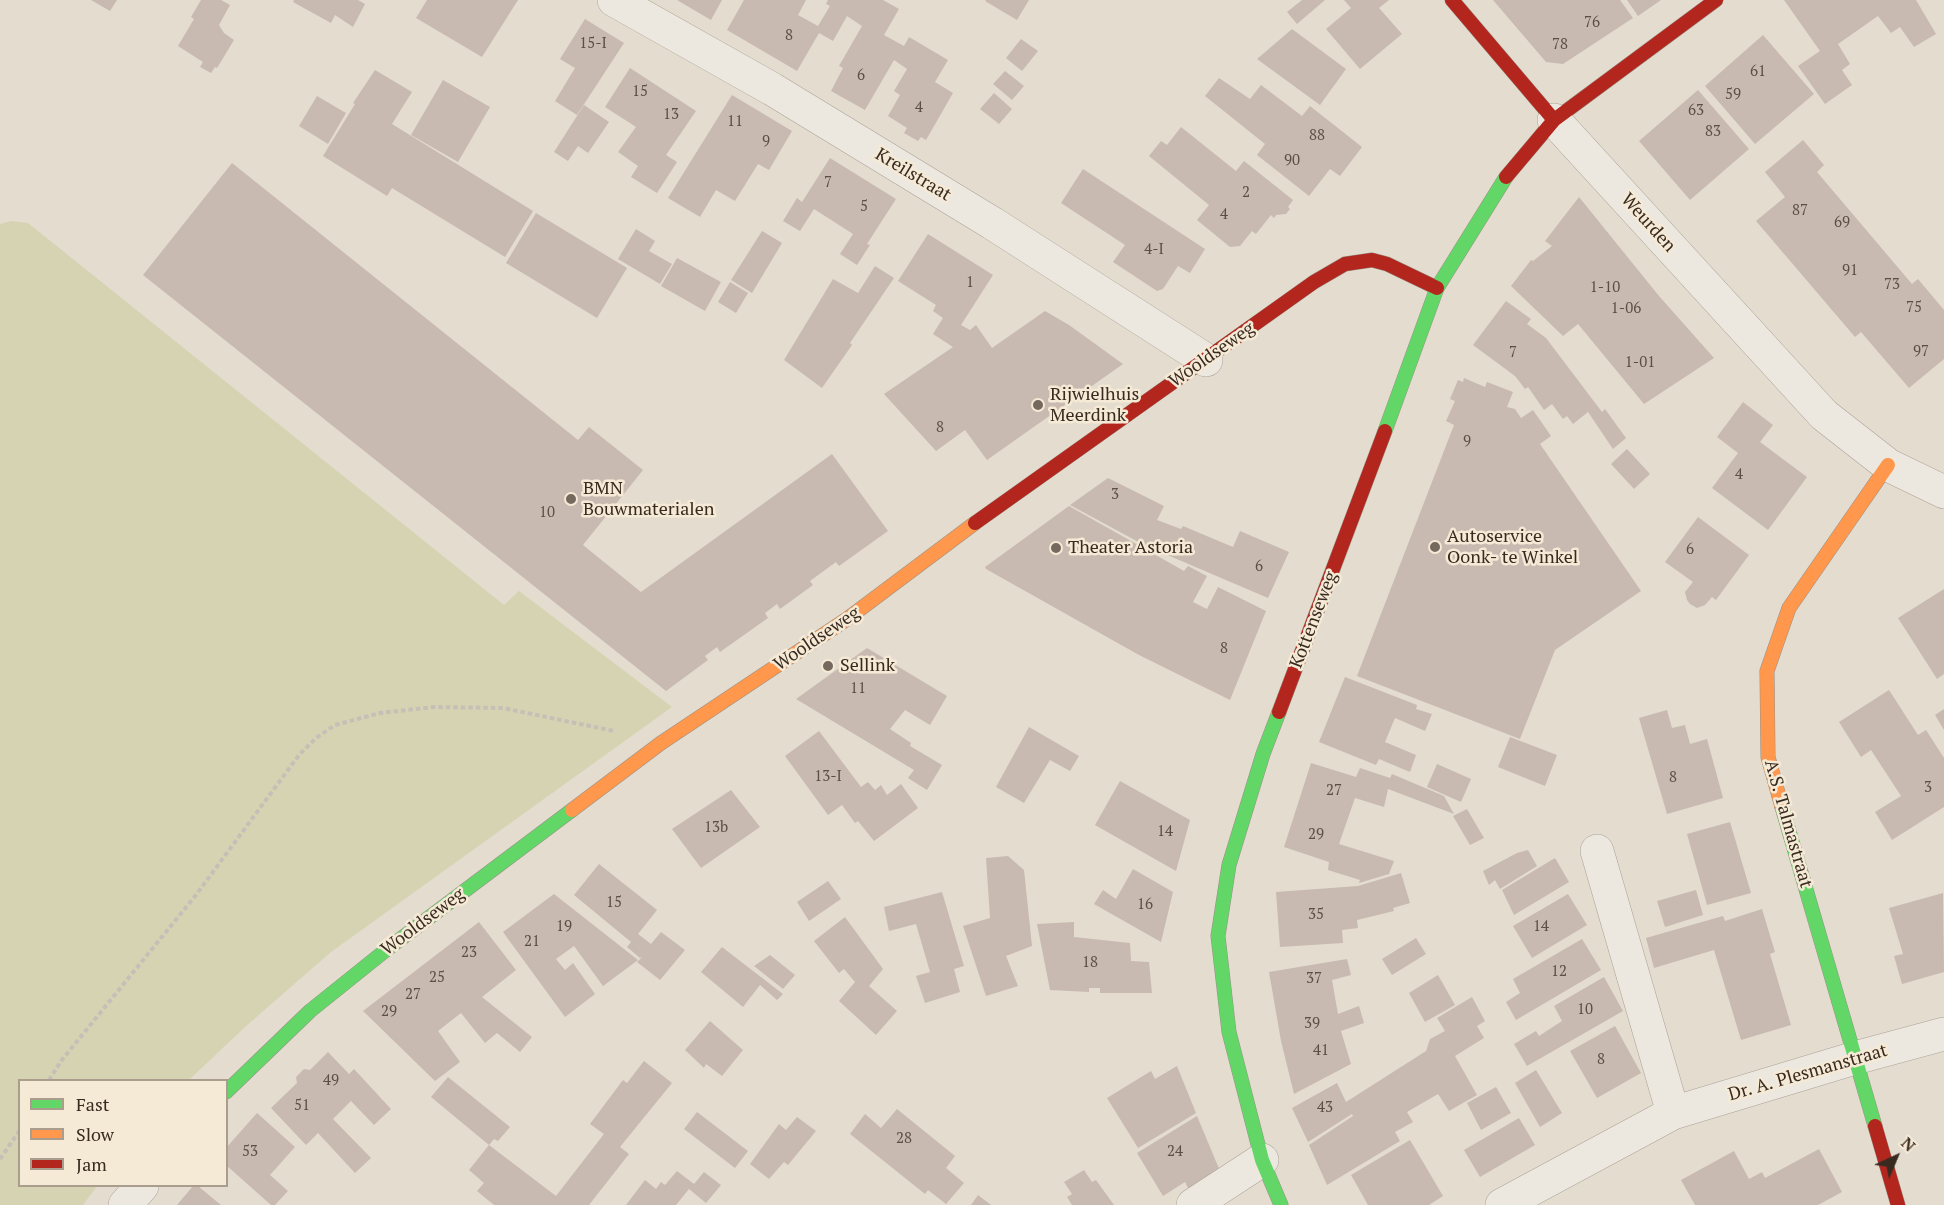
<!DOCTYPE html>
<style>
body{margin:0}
#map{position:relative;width:1944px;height:1205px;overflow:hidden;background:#e4dccf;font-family:"PT Serif",serif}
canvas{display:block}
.legend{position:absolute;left:18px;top:1079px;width:210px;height:108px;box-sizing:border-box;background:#f5ead6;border:2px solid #aa9d8d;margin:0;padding:8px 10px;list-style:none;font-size:18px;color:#392a20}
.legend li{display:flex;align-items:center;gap:12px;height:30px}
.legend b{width:30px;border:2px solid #aa9d8d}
.north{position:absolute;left:1866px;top:1127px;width:60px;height:60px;-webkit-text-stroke:4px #f5ead6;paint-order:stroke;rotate:44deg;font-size:16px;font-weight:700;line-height:24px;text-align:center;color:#392a20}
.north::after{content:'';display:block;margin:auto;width:21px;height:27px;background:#392a20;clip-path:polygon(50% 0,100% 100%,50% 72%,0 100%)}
</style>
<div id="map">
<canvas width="1944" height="1205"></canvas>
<ul class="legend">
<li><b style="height:8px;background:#63d668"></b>Fast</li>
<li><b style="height:8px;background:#ff974d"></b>Slow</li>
<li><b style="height:8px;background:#b3261e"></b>Jam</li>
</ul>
<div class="north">N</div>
</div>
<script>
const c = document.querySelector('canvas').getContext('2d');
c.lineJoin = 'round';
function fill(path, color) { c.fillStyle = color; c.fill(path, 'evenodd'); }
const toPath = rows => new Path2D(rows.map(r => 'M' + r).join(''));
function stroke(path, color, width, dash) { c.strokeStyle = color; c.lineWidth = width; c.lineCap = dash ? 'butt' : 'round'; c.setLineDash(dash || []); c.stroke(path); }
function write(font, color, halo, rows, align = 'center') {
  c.font = font + ' "PT Serif",serif'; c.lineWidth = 5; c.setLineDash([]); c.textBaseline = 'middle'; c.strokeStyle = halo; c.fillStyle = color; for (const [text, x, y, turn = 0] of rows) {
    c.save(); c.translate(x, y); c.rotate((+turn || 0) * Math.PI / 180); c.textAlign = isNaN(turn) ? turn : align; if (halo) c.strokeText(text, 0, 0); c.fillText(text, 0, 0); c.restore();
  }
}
fill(toPath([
 [11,221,28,223,504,605,519,591,672,707,331,952,245,1027,189,1080,20,1080,20,1186,97,1186,83,1205,0,1205,0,224]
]), '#d5d3b2');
fill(toPath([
 [91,0,117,0,110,11],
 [201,0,221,0,230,5,219,25,224,33,234,40,217,68,215,67,211,73,200,67,203,62,178,46,194,19,191,17],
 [294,0,358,0,365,4,353,27,335,15,331,23,293,2],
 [427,0,518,0,482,57,416,18],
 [677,0,722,0,711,20],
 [744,0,806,0,798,15,818,26,830,6,826,4,828,0,883,0,899,9,884,35,904,46,909,37,948,60,935,82,953,93,926,140,921,137,918,141,904,133,907,128,888,116,900,95,894,91,907,69,894,60,865,110,831,91,843,68,839,66,862,26,847,16,833,41,819,33,797,71,727,30],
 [986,0,1029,0,1017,20,985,1],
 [1302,0,1325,0,1297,24,1287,12],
 [1344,0,1389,0,1379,8,1402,34,1360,69,1326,29,1351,8],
 [1493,0,1620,0,1633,18,1563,64,1546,62],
 [1627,0,1661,0,1638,16],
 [1784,0,1916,0,1936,34,1914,47,1900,27,1891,33,1878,16,1838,44,1850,64,1842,70,1852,85,1825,104,1798,66,1820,51],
 [585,19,624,43,577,115,555,101,575,68,560,59],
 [1292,29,1346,69,1320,105,1257,59],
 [1763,35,1814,94,1755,144,1705,86],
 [1021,39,1038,51,1022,71,1006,58],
 [630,68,696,111,666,155,677,162,657,193,631,177,638,166,618,152,636,127,605,107],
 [375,70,412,92,392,124,533,211,505,257,392,188,387,196,323,156,355,104,353,103],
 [1005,71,1024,86,1012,100,993,84],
 [1219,78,1250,99,1261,85,1302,116,1310,106,1362,147,1340,176,1330,169,1309,196,1257,155,1265,144,1205,96],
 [443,80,490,107,458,162,411,135],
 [1698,90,1749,149,1690,200,1639,141],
 [994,93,1012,109,999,124,980,109],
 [732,95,792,131,769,170,758,164,735,201,716,190,700,217,668,198],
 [317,96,346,113,328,144,299,126],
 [584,105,609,122,588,153,578,146,568,161,554,152],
 [1181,127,1236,171,1244,161,1293,200,1288,207,1290,209,1286,214,1276,215,1274,218,1271,215,1256,234,1252,231,1240,246,1230,247,1197,220,1209,205,1149,156,1161,141,1167,145],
 [1803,140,1824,165,1817,172,1912,284,1918,279,1944,310,1944,359,1909,388,1861,332,1855,337,1756,221,1785,197,1765,172],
 [830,158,896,199,867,244,870,245,857,265,840,254,853,234,814,209,800,231,783,221,797,198,802,202],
 [232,163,578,440,589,427,643,470,583,545,641,592,832,454,888,531,839,566,836,562,810,581,813,585,780,609,777,604,765,613,768,618,720,652,717,647,705,656,708,660,666,691,143,275],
 [1083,169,1205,249,1190,273,1178,266,1163,289,1157,291,1113,262,1125,245,1061,203],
 [1579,197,1659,296,1714,358,1644,404,1578,324,1563,336,1511,286,1531,260,1533,261,1552,246,1545,241],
 [536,213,627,268,597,318,506,263],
 [636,229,655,241,649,251,672,264,660,284,618,259],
 [762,231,782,243,752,293,731,280],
 [928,234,993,275,961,325,970,330,976,325,992,348,1045,311,1069,325,1123,364,987,460,965,430,936,451,884,394,953,347,933,334,943,318,933,311,936,305,898,281],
 [677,258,721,282,705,311,661,286],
 [875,266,894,278,850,343,852,345,822,388,784,360,833,279,858,293],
 [730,282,748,293,736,313,718,302],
 [1506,301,1531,319,1527,324,1546,338,1602,412,1605,409,1626,438,1613,449,1588,412,1573,424,1567,416,1563,419,1552,404,1544,410,1528,387,1525,389,1515,376,1473,345],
 [1464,378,1485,387,1487,382,1513,392,1507,407,1515,409,1521,418,1533,410,1551,436,1540,444,1641,591,1555,650,1520,739,1357,676,1454,425,1446,421,1455,401,1450,399,1458,380,1463,382],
 [1743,402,1773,425,1760,442,1807,477,1768,530,1712,488,1738,453,1717,437],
 [1627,449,1650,474,1634,489,1611,464],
 [1108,478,1164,506,1157,520,1181,529,1183,526,1233,547,1240,531,1289,552,1268,598,1144,545,1070,505],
 [1069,506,1184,571,1188,566,1207,576,1193,602,1207,609,1218,587,1266,611,1230,700,1139,655,986,569,985,567],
 [1698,517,1749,555,1716,600,1712,597,1705,605,1697,608,1690,604,1687,600,1685,592,1693,582,1665,562],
 [1944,589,1944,674,1937,679,1898,618],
 [867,648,947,696,930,725,905,710,890,729,911,743,910,746,942,765,927,790,908,778,914,770,796,699],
 [1345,677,1417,705,1416,709,1432,714,1425,731,1395,718,1385,742,1416,755,1410,772,1379,759,1376,765,1319,742],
 [1889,690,1918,735,1926,730,1944,758,1944,807,1892,840,1875,812,1901,796,1871,750,1861,757,1839,722],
 [1944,709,1944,730,1935,715],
 [1667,710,1672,728,1685,725,1690,744,1707,739,1723,798,1667,814,1639,718],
 [1029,727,1079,756,1070,771,1050,760,1024,803,996,787],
 [819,731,861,787,868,782,875,790,881,785,887,795,901,784,918,808,874,841,858,821,855,823,842,805,828,815,785,756],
 [1510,737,1557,755,1545,786,1498,767],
 [1311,763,1356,777,1360,768,1390,778,1392,774,1444,796,1454,814,1388,789,1384,807,1355,798,1339,844,1394,861,1389,874,1359,883,1360,880,1328,870,1329,862,1284,847],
 [1437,764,1471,779,1461,802,1427,787],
 [1120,781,1190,820,1176,871,1095,825],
 [731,790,760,827,701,868,672,829],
 [1467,809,1484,838,1470,845,1453,816],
 [1730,822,1751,893,1707,905,1687,834],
 [1528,850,1537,866,1500,889,1495,880,1489,885,1483,871,1517,853],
 [1008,856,1024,870,1032,946,1006,956,1018,986,986,996,963,926,990,918,986,858],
 [1555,858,1569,882,1514,915,1502,890],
 [599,864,657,910,638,934,651,944,661,932,685,950,660,980,637,962,642,957,640,958,627,947,631,942,574,895],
 [1133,869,1173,892,1161,942,1094,904,1103,890,1116,899],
 [1401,873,1410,903,1393,908,1394,911,1357,920,1358,928,1342,930,1343,943,1280,947,1276,892,1358,886],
 [828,881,841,899,809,921,797,902],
 [1696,890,1703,915,1665,927,1657,901],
 [942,892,964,966,954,969,960,992,925,1003,916,976,930,972,916,924,889,931,884,907],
 [1943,893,1944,972,1902,984,1894,956,1903,954,1889,908],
 [554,894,638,960,603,986,574,946,556,959,565,970,573,963,595,994,565,1017,503,932],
 [1568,894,1587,925,1532,958,1513,926],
 [1762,909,1775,952,1770,954,1791,1025,1741,1040,1714,950,1654,968,1646,938,1723,916,1725,921],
 [845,917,883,969,869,986,897,1011,876,1035,839,1001,855,982,844,969,839,973,814,941],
 [479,922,516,970,482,997,532,1037,520,1052,497,1033,485,1043,461,1013,438,1031,460,1062,435,1081,363,1011],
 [1074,922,1074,937,1130,943,1131,961,1149,962,1152,993,1100,993,1100,988,1089,988,1089,992,1050,990,1037,924],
 [1416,938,1426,954,1392,975,1382,959],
 [1582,939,1601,970,1516,1020,1506,1002,1520,993,1513,979],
 [722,947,783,994,777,1000,760,985,743,1007,701,972],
 [770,955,795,975,783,989,754,966],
 [1347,959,1351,975,1332,980,1338,1014,1359,1006,1364,1023,1341,1031,1351,1064,1294,1094,1281,1041,1269,972],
 [1438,975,1455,1005,1425,1022,1409,993],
 [1604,977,1623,1011,1527,1066,1514,1044,1536,1031,1539,1036,1562,1021,1554,1006],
 [1472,997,1485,1021,1477,1026,1484,1038,1455,1056,1477,1095,1449,1111,1438,1094,1407,1112,1413,1122,1395,1132,1400,1141,1327,1185,1309,1145,1353,1116,1352,1114,1308,1142,1292,1108,1337,1083,1346,1102,1426,1051,1430,1039,1445,1031,1437,1018],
 [710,1021,743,1050,722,1076,706,1064,704,1068,685,1050],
 [1615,1026,1641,1073,1597,1098,1570,1051],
 [328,1052,349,1074,354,1069,391,1109,374,1125,351,1101,333,1119,371,1158,355,1173,318,1133,306,1145,271,1108,297,1083,296,1077,304,1069,310,1070],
 [644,1061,672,1083,620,1147,629,1154,589,1205,494,1205,477,1191,484,1183,469,1170,489,1145,431,1097,448,1077,510,1127,498,1141,494,1139,489,1145,556,1196,604,1134,590,1124,623,1080,627,1083],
 [1177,1066,1196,1113,1138,1148,1107,1098,1151,1071,1155,1079],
 [1536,1070,1562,1113,1540,1127,1515,1083],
 [1496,1087,1511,1113,1481,1130,1467,1103],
 [897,1109,955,1156,946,1168,964,1183,946,1204,928,1190,925,1194,850,1134,865,1114,881,1128],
 [697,1112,748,1151,735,1168,684,1129],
 [257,1113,295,1147,270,1175,288,1191,275,1205,271,1205,226,1165,226,1148],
 [1197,1116,1220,1171,1189,1190,1185,1182,1163,1196,1137,1153],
 [797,1117,816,1131,788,1165,784,1162,769,1179,750,1164,779,1124,786,1130],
 [1519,1118,1535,1145,1480,1177,1464,1150],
 [1410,1140,1443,1196,1429,1205,1368,1205,1351,1175],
 [1819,1149,1842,1192,1818,1205,1695,1205,1681,1180,1734,1151,1749,1179,1762,1172,1765,1178],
 [1084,1170,1092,1182,1096,1180,1114,1205,1072,1205,1067,1197,1072,1194,1064,1182],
 [677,1171,694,1184,704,1172,721,1185,706,1203,689,1189,676,1205,626,1205,645,1180,656,1189,661,1182,665,1185],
 [193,1186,198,1186,221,1205,177,1205],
 [978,1195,991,1205,971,1205]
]), '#c8bab0');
const street = toPath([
 [614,0,772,89,992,223,1206,360],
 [1554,120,1824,415,1888,465,1944,492],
 [1597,851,1673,1113],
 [125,1205,142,1186],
 [1193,1205,1262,1160],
 [1502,1205,1673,1113,1855,1058,1944,1034]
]);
const fast = toPath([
 [1385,431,1437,288,1506,177],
 [1279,712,1263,754,1229,865,1218,936,1229,1032,1262,1160,1281,1205],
 [1782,807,1875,1126],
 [226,1092,310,1011,386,950,572,810]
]);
const slow = toPath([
 [1782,807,1768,757,1767,671,1789,608,1888,465],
 [572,810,661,743,847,619,975,523]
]);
const jam = toPath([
 [1452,0,1554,120],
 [1506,177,1554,120,1716,0],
 [975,523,1314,282,1345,264,1372,260,1387,264,1437,288],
 [1279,712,1385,431],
 [1875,1126,1898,1205]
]);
stroke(street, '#aaa297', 34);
stroke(fast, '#999188', 15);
stroke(slow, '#999188', 15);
stroke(jam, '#999188', 15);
stroke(toPath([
 [49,1080,61,1061,196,895,299,755,316,738,335,725,380,713,434,707,503,708,614,731],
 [0,1159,20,1130]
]), '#c5bfb7', 4, [4.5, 3]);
stroke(street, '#ece8e0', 33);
stroke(fast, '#63d668', 14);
stroke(slow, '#ff974d', 14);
stroke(jam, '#b3261e', 14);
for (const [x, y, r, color] of [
 [1038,405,6,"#75685d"],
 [571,499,6,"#75685d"],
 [1435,547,6,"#75685d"],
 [1056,548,6,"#75685d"],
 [828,666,6,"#75685d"]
]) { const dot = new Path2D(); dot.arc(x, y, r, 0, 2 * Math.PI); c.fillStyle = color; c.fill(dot); stroke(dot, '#f5ead6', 2); }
write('15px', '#5d4e44', null, [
 ["76",1592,23],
 ["8",789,36],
 ["15-I",593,44],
 ["78",1560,45],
 ["61",1758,72],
 ["6",861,76],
 ["15",640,92],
 ["59",1733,95],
 ["4",919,108],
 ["63",1696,111],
 ["13",671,115],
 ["11",735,122],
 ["83",1713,132],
 ["88",1317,136],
 ["9",766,142],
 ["90",1292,161],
 ["7",828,183],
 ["2",1246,193],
 ["5",864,207],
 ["87",1800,211],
 ["4",1224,215],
 ["69",1842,223],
 ["4-I",1154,250],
 ["91",1850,271],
 ["1",970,283],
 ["73",1892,285],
 ["1-10",1605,288],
 ["75",1914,308],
 ["1-06",1626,309],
 ["97",1921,352],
 ["7",1513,353],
 ["1-01",1640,363],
 ["8",940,428],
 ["9",1467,442],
 ["4",1739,475],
 ["3",1115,495],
 ["10",547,513],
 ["6",1690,550],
 ["6",1259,567],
 ["8",1224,649],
 ["11",858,689],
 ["13-I",828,777],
 ["8",1673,778],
 ["3",1928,788],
 ["27",1334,791],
 ["13b",716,828],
 ["14",1165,832],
 ["29",1316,835],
 ["15",614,903],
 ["16",1145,905],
 ["35",1316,915],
 ["19",564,927],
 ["14",1541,927],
 ["21",532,942],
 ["23",469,953],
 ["18",1090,963],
 ["12",1559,972],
 ["25",437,978],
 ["37",1314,979],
 ["27",413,995],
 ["10",1585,1010],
 ["29",389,1012],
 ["39",1312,1024],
 ["41",1321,1051],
 ["8",1601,1060],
 ["49",331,1081],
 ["51",302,1106],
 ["43",1325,1108],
 ["28",904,1139],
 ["53",250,1152],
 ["24",1175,1152]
]);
write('18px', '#392a20', '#f5ead6', [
 ["Kreilstraat",913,175,31],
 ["Weurden",1648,223,48],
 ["Wooldseweg",1212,355,-35],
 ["Kottenseweg",1314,620,-69],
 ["Wooldseweg",817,639,-34],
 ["A.S. Talmastraat",1788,824,74],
 ["Wooldseweg",423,922,-37],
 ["Dr. A. Plesmanstraat",1808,1073,-16]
]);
write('18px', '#392a20', '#f5ead6', [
 ["Rijwielhuis",1050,395],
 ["Meerdink",1050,416],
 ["BMN",583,489],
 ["Bouwmaterialen",583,510],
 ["Autoservice",1447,537],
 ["Oonk- te Winkel",1447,558],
 ["Theater Astoria",1068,548],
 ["Sellink",840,666]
], 'left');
</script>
